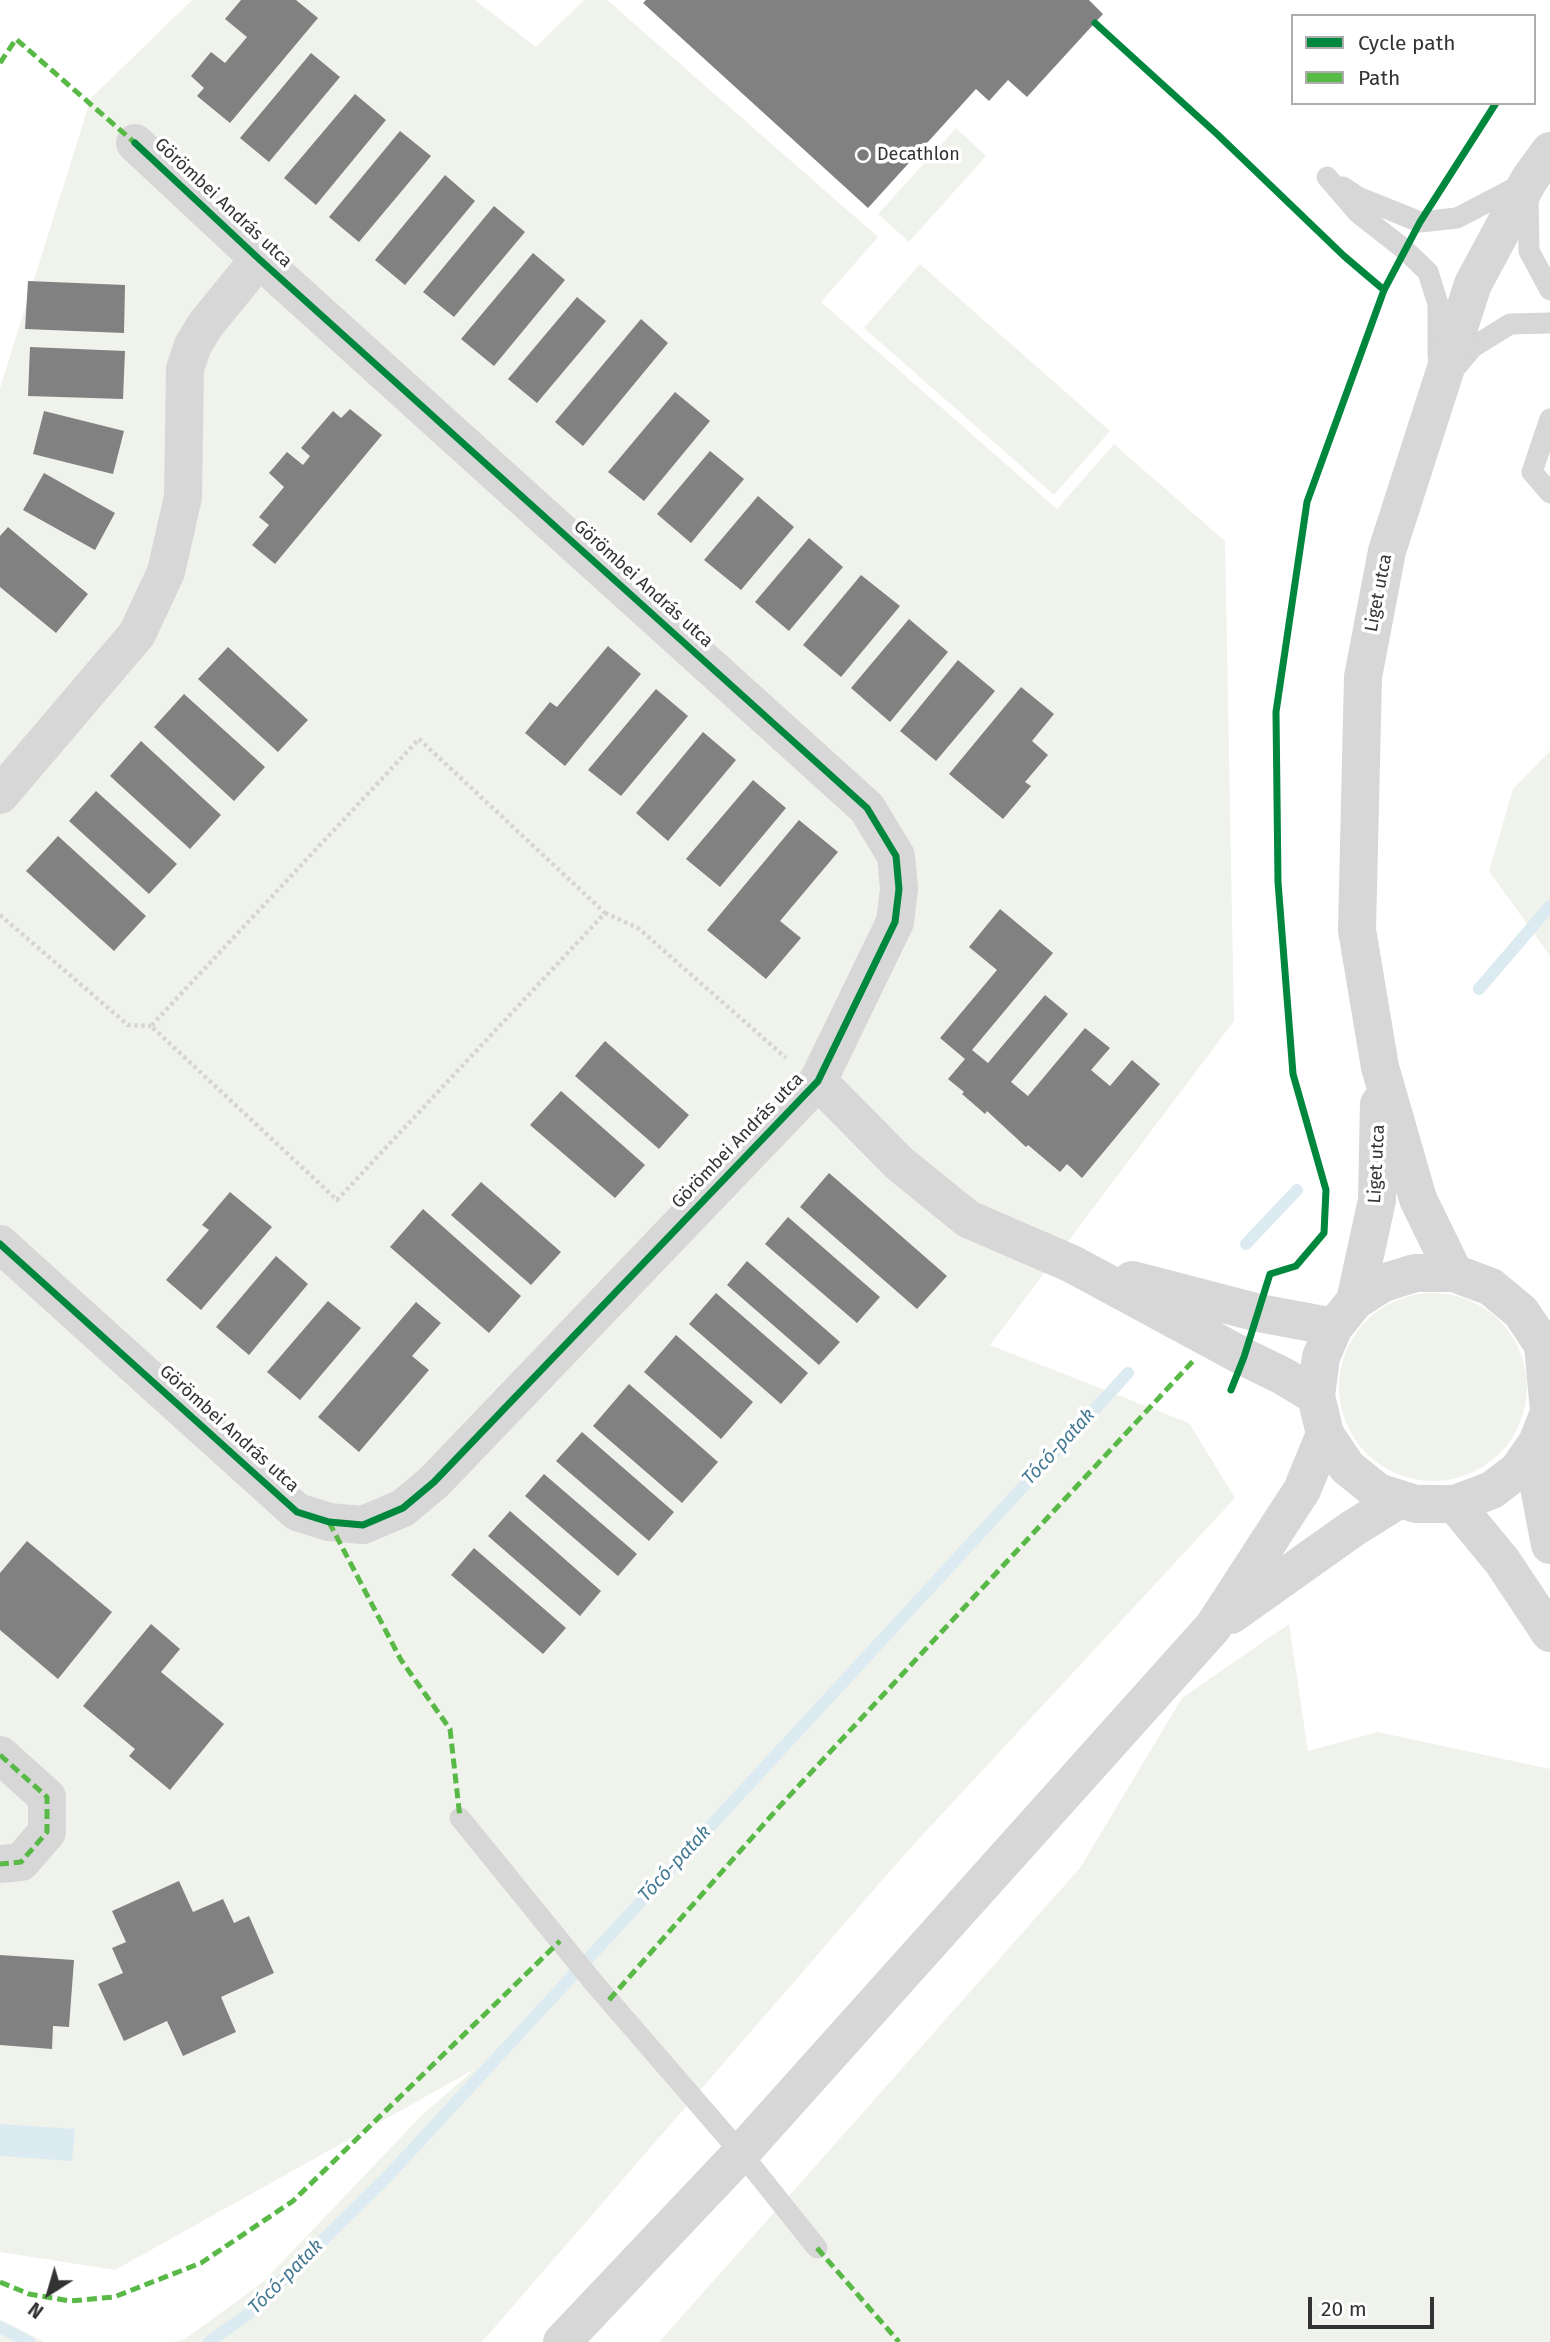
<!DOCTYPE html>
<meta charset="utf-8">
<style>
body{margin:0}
#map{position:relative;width:1550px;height:2342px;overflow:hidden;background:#fff;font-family:"Fira Sans",sans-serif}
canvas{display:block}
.legend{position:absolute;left:1291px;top:14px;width:245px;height:91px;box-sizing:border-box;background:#fff;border:2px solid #adadad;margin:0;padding:9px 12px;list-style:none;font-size:21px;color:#333}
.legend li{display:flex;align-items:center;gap:14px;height:35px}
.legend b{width:35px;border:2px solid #adadad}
.north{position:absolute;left:14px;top:2258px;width:70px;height:70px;-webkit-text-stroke:5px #fff;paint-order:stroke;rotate:217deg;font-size:19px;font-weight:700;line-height:28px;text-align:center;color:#333}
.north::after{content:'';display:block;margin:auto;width:24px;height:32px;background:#333;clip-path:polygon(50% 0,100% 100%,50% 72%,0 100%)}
.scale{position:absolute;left:1308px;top:2297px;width:126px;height:32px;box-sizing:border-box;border:4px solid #333;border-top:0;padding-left:9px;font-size:21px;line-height:24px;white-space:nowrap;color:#333;-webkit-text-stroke:5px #fff;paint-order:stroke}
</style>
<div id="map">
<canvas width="1550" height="2342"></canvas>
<ul class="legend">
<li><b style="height:9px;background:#00873e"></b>Cycle path</li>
<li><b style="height:9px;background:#58b947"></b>Path</li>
</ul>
<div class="north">N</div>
<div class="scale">20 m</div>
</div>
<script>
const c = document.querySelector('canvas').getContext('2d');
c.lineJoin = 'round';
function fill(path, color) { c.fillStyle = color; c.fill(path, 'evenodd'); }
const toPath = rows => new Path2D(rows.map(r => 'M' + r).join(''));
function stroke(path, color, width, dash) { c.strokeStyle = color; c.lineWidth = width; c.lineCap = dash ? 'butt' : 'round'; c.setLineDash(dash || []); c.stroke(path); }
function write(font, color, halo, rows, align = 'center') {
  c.font = font + ' "Fira Sans",sans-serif'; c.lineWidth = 7; c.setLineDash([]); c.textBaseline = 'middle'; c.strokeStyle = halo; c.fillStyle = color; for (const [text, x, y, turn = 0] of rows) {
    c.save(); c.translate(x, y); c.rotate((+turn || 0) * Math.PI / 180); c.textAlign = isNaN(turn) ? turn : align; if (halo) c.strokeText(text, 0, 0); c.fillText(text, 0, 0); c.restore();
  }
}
fill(toPath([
 [192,0,475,0,536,47,584,0,607,0,878,237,821,302,1057,509,1114,444,1225,541,1234,1021,990,1345,1189,1423,1235,1498,904,1855,482,2342,172,2342,185,2339,263,2282,422,2115,475,2069,115,2270,0,2252,0,388,91,98],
 [956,128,986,156,909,242,878,214],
 [920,264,1110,431,1054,495,864,328],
 [1550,751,1550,956,1489,871,1513,789],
 '1339 1387a94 94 0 1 1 188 0a94 94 0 1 1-188 0Z',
 [1289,1624,1308,1751,1378,1732,1550,1769,1550,2342,659,2342,1080,1868,1182,1698],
 [0,2319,44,2342,45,2342,0,2342]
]), '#f0f3ec');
fill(toPath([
 [0,2124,75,2129,72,2161,0,2156]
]), '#dceaf1');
stroke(toPath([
 [1479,989,1550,906],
 [1246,1244,1297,1190],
 [0,2327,29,2342],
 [209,2342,247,2315,387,2177,1128,1373]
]), '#dceaf1', 12);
fill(toPath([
 [241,0,296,0,318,18,230,123,197,96,204,88,191,76,211,52,225,63,247,37,225,19],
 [646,0,1089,0,1103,14,1027,97,1008,80,989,101,976,89,868,208,643,3],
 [311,53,340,77,269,162,240,138],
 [355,94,386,120,316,205,284,178],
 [400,131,431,156,359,242,329,217],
 [445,175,475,201,405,285,375,260],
 [494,206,525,232,454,317,423,292],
 [533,253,565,280,494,366,461,339],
 [28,281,125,285,124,333,25,329],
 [577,297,606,321,537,403,508,379],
 [641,319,668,343,583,446,555,422],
 [30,347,125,351,123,399,28,396],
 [675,392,710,421,644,501,608,472],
 [350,409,382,435,275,564,252,545,269,525,259,517,284,487,269,473,287,452,303,465,310,456,301,448,333,411,341,418],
 [44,411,124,431,113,474,33,454],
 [710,451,744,479,691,543,657,514],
 [44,473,115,513,95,550,23,510],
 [758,496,794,527,741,590,704,560],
 [8,527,88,594,56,633,0,587,0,536],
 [809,538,843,567,789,631,755,602],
 [861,575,900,606,841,677,803,645],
 [909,619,948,652,890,722,851,688],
 [608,646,641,674,565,766,525,733,550,702,557,707],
 [228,647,308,720,278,752,198,679],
 [958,660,995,691,936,761,900,731],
 [1021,687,1054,714,1032,741,1048,755,1025,782,1031,786,1003,819,949,774],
 [656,689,688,716,621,796,588,770],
 [184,694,265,767,234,801,154,727],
 [703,732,736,760,668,841,636,813],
 [141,741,221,815,190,849,110,776],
 [753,780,786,808,720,887,686,859],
 [96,791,177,864,149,894,69,821],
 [799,820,838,852,780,921,801,938,766,979,707,930],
 [58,836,146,916,114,951,26,871],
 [1000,909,1053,953,972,1050,988,1063,1045,995,1068,1014,1011,1082,1028,1096,1085,1028,1110,1048,1091,1070,1110,1086,1132,1060,1160,1084,1082,1178,1067,1164,1060,1172,1028,1145,1026,1147,987,1111,985,1114,962,1094,964,1092,948,1079,965,1059,940,1038,997,970,969,947],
 [605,1041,689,1115,659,1149,575,1076],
 [561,1091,645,1165,615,1198,530,1125],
 [829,1173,947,1276,917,1309,800,1207],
 [481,1182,561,1252,531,1285,451,1215],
 [230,1192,272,1227,201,1310,166,1280,209,1230,202,1225],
 [423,1209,521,1296,489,1333,390,1247],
 [788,1217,880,1297,857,1323,765,1244],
 [276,1256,308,1284,249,1355,216,1327],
 [747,1261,840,1342,819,1365,727,1285],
 [716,1293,808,1373,781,1404,689,1324],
 [328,1301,361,1328,300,1400,267,1372],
 [416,1302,441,1323,412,1356,429,1370,359,1452,318,1417],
 [676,1335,753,1402,721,1439,644,1372],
 [629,1384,718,1462,682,1503,593,1426],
 [582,1432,674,1512,649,1541,556,1461],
 [544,1474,637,1554,618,1576,525,1496],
 [510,1511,601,1591,580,1616,488,1536],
 [27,1541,112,1612,58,1679,0,1630,0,1573],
 [474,1548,566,1628,543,1654,451,1575],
 [151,1624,180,1649,161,1672,224,1724,170,1790,129,1756,135,1749,83,1706],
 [179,1881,193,1912,223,1899,234,1923,249,1916,274,1973,221,1997,236,2032,183,2056,167,2021,124,2041,98,1984,123,1973,112,1948,126,1942,112,1911],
 [0,1955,74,1960,69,2027,53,2026,52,2049,0,2045]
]), '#818181');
stroke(toPath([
 [419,739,605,913,337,1200,151,1026,419,739],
 [605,913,638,928,786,1058],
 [0,915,128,1025,151,1026]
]), '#d5d5d5', 4.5, [3.5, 3.5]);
stroke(toPath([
 [1327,177,1358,213,1404,249,1428,272,1438,304,1438,356],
 [1343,187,1358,197,1420,222,1457,218,1522,184],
 [1528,196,1529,251,1550,290],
 [1457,366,1473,347,1510,324,1550,323],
 [1550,419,1532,472,1550,493],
 [460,1818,594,1983,741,2153,817,2248]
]), '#d7d7d7', 21);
stroke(toPath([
 [0,795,137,634,166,572,183,497,185,369,193,345,206,324,259,259],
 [818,1081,900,1164,968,1219,1072,1264,1244,1357,1283,1376,1316,1396],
 [0,1244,297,1512,329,1522,363,1525,403,1508,434,1482,818,1081,895,922,899,889,896,856,867,808,259,259,135,143],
 [1454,1273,1418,1199,1380,1067,1357,930,1363,677,1387,551,1473,284,1529,180,1550,151],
 [1132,1280,1259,1313,1334,1327],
 [1355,1301,1377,1200,1379,1104],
 [1549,1411,1543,1345,1521,1312,1491,1287,1454,1273,1415,1273,1383,1283,1355,1301,1334,1327,1321,1357,1316,1396,1325,1434,1347,1467,1378,1492,1416,1504,1455,1504,1492,1490,1518,1470,1537,1443,1550,1410],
 [1537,1443,1539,1487,1550,1545],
 [1455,1504,1502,1561,1550,1633],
 [1231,1615,1352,1529,1400,1499],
 [0,1755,47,1797,47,1832,21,1862,0,1864],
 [562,2342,741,2153,1213,1627,1302,1490,1325,1434]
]), '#d7d7d7', 38);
stroke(toPath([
 [0,63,16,39,135,143],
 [329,1522,401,1660,450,1729,460,1818],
 [0,1755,47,1797,47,1832,21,1862,0,1864],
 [609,2000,779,1807,1194,1360],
 [817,2248,899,2342],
 [0,2282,29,2294,70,2301,114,2297,201,2263,293,2201,560,1941]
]), '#58b947', 5, [10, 5]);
stroke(toPath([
 [1095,23,1217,134,1344,256,1384,290],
 [0,1244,297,1512,329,1522,363,1525,403,1508,434,1482,818,1081,895,922,899,889,896,856,867,808,259,259,135,143],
 [1231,1390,1244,1357,1270,1274,1296,1266,1324,1233,1326,1190,1293,1074,1278,882,1276,712,1307,502,1384,290,1420,222,1496,103]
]), '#00873e', 7);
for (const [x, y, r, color] of [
 [863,155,7,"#7a7a7a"]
]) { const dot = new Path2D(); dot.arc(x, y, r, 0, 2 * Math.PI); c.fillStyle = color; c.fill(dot); stroke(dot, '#fff', 2.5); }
write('18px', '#333', '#fff', [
 ["Decathlon",877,155]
], 'left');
write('18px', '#333', '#fff', [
 ["Görömbei András utca",223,203,43],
 ["Görömbei András utca",643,584,42],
 ["Liget utca",1379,593,-79],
 ["Görömbei András utca",738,1141,-46],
 ["Liget utca",1377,1164,-87],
 ["Görömbei András utca",229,1429,42]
]);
write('italic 19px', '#437993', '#fff', [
 ["Tócó-patak",1059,1447,-47],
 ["Tócó-patak",675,1864,-47],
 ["Tócó-patak",286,2277,-45]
]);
</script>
